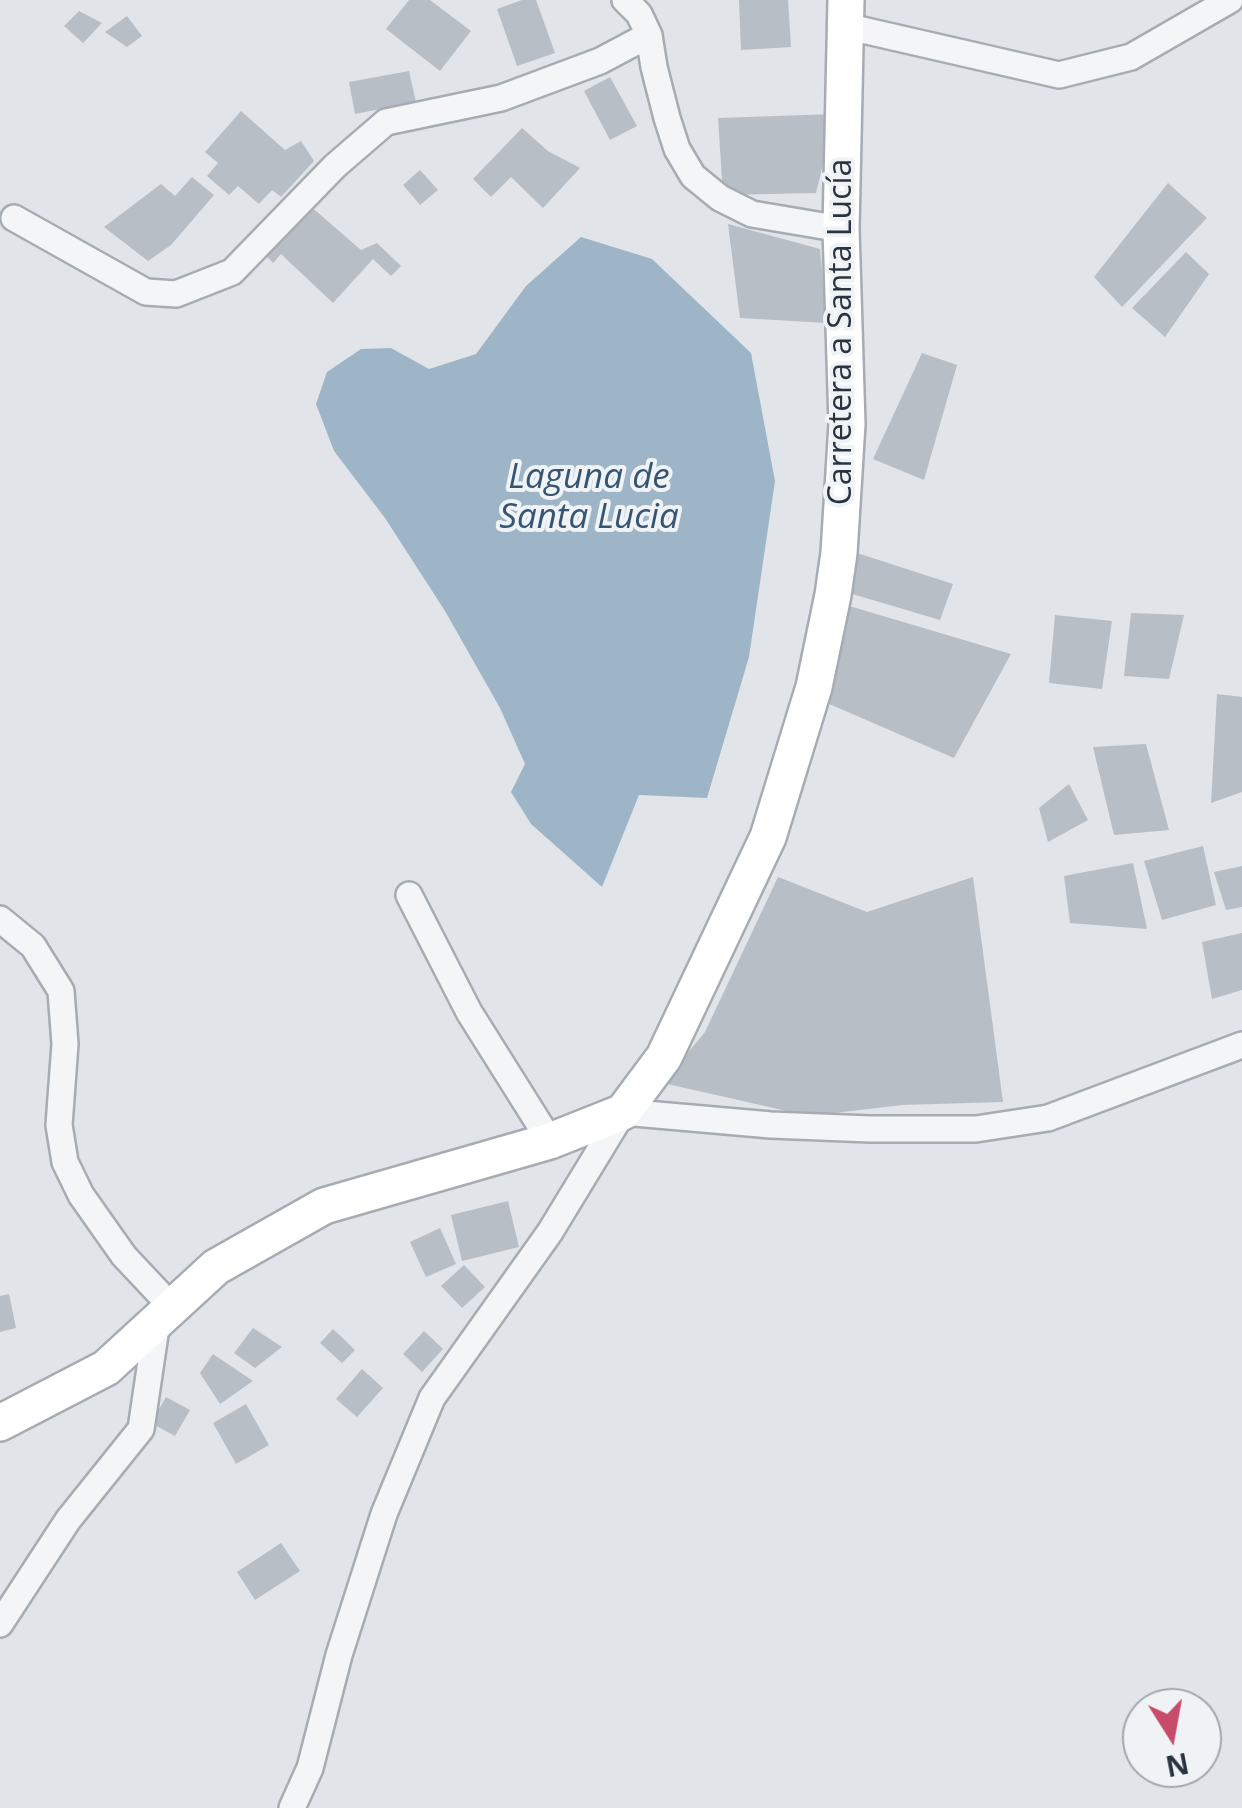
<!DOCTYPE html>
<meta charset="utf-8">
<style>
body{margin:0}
#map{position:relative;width:1242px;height:1808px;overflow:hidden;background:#e1e5e9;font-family:"Open Sans",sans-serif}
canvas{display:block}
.north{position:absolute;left:1122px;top:1688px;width:100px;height:100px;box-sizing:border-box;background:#f0f3f6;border:2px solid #a1a7ad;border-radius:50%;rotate:169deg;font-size:28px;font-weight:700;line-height:40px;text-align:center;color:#2a3440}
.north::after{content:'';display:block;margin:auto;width:35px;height:45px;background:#c74c69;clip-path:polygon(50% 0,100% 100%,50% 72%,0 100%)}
</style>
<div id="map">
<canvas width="1242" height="1808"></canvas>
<div class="north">N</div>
</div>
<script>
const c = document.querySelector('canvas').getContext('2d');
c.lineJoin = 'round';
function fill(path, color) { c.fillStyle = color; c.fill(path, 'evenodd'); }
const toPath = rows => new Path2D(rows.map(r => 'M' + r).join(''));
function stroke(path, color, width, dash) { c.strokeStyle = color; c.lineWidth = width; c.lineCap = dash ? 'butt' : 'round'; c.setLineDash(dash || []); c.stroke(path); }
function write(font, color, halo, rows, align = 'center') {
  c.font = font + ' "Open Sans",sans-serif'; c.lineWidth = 8; c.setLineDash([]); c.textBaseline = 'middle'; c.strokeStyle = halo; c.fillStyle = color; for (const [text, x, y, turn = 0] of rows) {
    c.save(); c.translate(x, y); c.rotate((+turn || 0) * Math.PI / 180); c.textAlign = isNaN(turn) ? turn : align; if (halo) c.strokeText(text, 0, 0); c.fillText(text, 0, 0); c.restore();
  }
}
fill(toPath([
 [581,237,652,259,751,353,775,481,749,657,707,798,639,795,602,887,531,824,511,792,525,764,500,708,445,611,385,518,334,451,316,404,327,372,361,349,391,348,429,369,476,354,526,286]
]), '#9eb5c7');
fill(toPath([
 [409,0,430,0,471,31,440,71,386,29],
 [522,0,536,0,555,53,517,66,497,9],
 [739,0,788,0,791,47,741,50],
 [79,11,102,23,83,43,64,26],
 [127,16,142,36,127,47,105,32],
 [409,71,416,102,355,114,349,82],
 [610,77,637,126,610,140,584,91],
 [241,111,285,150,301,141,314,161,281,197,272,190,259,204,238,186,229,195,207,176,218,163,205,152],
 [835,114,816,193,723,195,718,118],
 [522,128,548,151,580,168,543,208,511,177,491,197,473,179],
 [420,170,438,190,420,205,403,185],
 [192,177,214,195,171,245,148,261,104,227,161,184,175,196],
 [1168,183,1207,218,1122,307,1094,277],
 [309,205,361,250,377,243,401,266,391,276,373,259,333,303,281,254,273,263,261,250],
 [728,224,820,249,827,323,740,318],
 [1186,252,1209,274,1165,337,1132,308],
 [922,353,957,365,924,480,873,459],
 [854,552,953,584,940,620,849,593],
 [846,605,1011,654,954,758,827,703],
 [1131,613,1184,615,1169,679,1124,676],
 [1055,615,1112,621,1102,689,1049,683],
 [1217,694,1242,697,1242,792,1211,803],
 [1146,744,1169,830,1114,835,1093,747],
 [1069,784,1088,820,1048,842,1039,808],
 [1203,846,1216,905,1162,920,1144,861],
 [1133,863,1147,929,1070,923,1064,876],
 [1242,866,1242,907,1226,910,1214,872],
 [778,877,867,912,973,877,1003,1102,902,1105,809,1116,663,1083,705,1032],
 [1242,933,1242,990,1212,999,1202,942],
 [508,1201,519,1247,462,1261,451,1215],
 [440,1228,456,1264,426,1277,410,1242],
 [464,1265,485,1287,462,1308,441,1286],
 [9,1294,16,1328,0,1332,0,1296],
 [253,1328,282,1347,255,1368,234,1353],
 [333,1329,355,1350,342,1363,320,1343],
 [424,1331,443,1349,422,1372,403,1354],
 [213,1354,253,1381,220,1404,200,1373],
 [362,1369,383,1388,357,1417,336,1399],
 [166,1397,190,1410,175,1436,151,1423],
 [246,1404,269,1445,236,1464,213,1423],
 [281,1543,300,1571,255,1600,237,1572]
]), '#b8bec5');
const street = toPath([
 [625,0,639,14,649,35,654,67,667,118,677,149,693,176,720,198,752,214,841,229],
 [845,26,1059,75,1131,57,1230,0],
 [14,218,146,292,176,294,232,272,335,166,386,122,501,98,600,61,649,35],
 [409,895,469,1012,550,1141],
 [0,919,33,946,61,991,65,1044,59,1125,65,1162,81,1195,124,1256,172,1307],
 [0,1624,68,1520,141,1429,157,1321],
 [292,1808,310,1768,339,1655,384,1514,432,1398,550,1232,623,1112,771,1125,870,1129,976,1129,1048,1118,1242,1045]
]);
const secondary = toPath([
 [0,1423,106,1368,216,1267,324,1206,550,1141,623,1112,664,1057,768,837,814,687,833,595,839,553,847,424,841,229,846,0]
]);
stroke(street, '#a6acb3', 30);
stroke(secondary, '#a6acb3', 40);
stroke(street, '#f3f5f7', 25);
stroke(secondary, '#fff', 35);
write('32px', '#2a3440', '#f0f3f6', [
 ["Carretera a Santa Lucía",842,332,-90]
]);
write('italic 35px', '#365572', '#f0f3f6', [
 ["Laguna de",589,478],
 ["Santa Lucia",589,518]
]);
</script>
